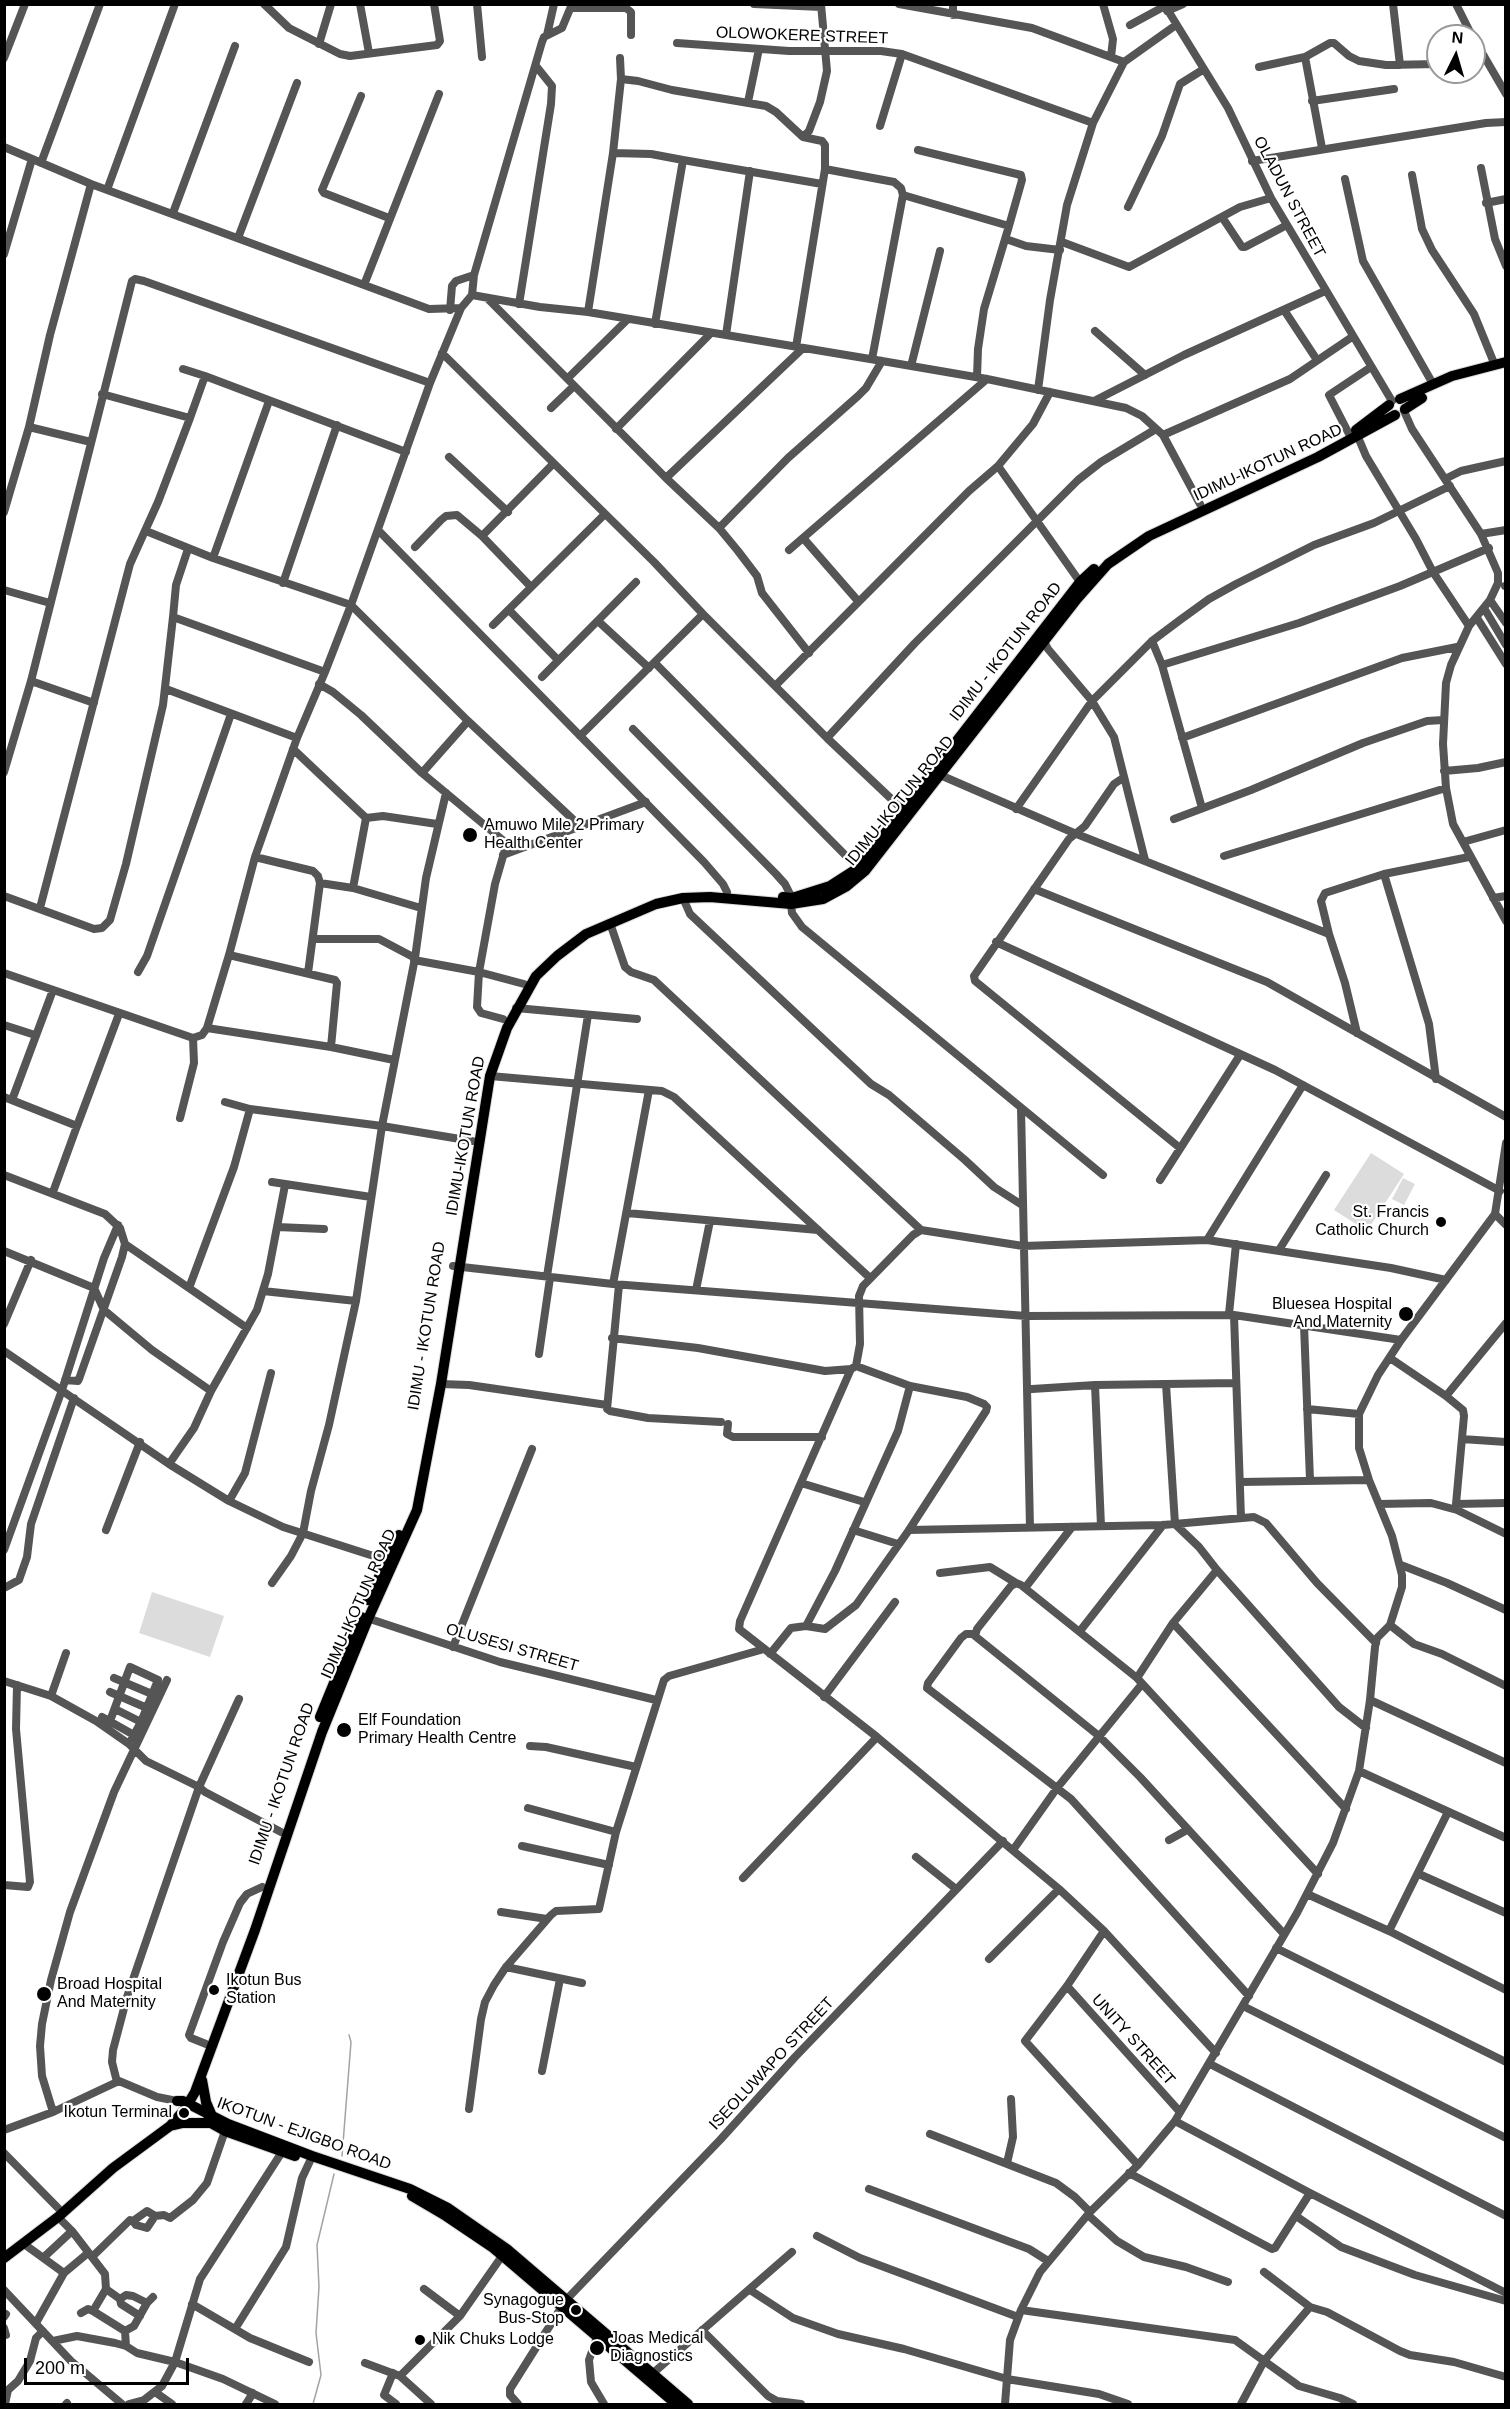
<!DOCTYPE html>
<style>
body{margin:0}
#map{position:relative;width:1510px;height:2409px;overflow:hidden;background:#fff;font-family:Helvetica,sans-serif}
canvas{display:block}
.frame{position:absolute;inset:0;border:6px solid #000;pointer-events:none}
.north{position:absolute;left:1426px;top:24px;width:60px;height:60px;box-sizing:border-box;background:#fff;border:2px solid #999;border-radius:50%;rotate:5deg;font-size:16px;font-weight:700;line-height:24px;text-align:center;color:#000}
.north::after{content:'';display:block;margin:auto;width:21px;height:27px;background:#000;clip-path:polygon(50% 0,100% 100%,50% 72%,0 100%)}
.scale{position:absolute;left:24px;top:2358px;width:165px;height:27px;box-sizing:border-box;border:3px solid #000;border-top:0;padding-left:8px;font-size:18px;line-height:21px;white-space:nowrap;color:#000;-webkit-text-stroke:4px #fff;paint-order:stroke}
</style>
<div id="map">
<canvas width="1510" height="2409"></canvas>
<div class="frame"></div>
<div class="north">N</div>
<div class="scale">200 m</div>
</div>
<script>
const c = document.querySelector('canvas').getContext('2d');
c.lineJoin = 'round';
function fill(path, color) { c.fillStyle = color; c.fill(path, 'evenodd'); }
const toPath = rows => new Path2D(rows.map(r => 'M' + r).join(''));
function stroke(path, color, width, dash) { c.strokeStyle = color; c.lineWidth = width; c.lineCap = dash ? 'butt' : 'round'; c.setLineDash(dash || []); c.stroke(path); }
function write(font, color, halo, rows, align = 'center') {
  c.font = font + ' Helvetica,sans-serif'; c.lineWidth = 4.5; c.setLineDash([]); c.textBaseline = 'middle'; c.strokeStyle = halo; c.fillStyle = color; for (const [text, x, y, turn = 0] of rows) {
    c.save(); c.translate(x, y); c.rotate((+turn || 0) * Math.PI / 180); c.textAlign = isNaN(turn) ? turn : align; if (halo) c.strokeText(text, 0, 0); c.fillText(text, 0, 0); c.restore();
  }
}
fill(toPath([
 [1371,1153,1404,1174,1367,1231,1334,1210],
 [1403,1178,1415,1184,1404,1205,1392,1199],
 [152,1592,224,1616,210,1657,139,1633]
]), '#dcdcdc');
stroke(toPath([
 [342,2156,351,2042,349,2035],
 [313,2404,321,2375,316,2333,319,2287,317,2245,334,2174]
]), '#a3a3a3', 1.5);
const major = toPath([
 [1400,399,1452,376,1506,362],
 [1405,409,1422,398],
 [1356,430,1389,405],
 [783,897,792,898,830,886,858,868,1080,582,1094,569],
 [368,1600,399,1535],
 [320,1717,361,1617],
 [202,2080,206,2102,212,2116],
 [177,2101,183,2101,228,2124,312,2156,410,2189,448,2208,507,2249,688,2404],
 [207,2121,225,2131,295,2156],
 [170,2126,183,2123,209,2123],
 [412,2196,446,2216,492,2247,676,2404],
 [4,2258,58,2217,113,2168,170,2126,185,2109,195,2092,255,1930,322,1732,368,1619,417,1510,441,1384,490,1076,507,1028,536,976,557,956,586,934,656,904,683,898,710,897,791,904,823,899,847,886,865,871,1077,599,1108,564,1149,536,1318,457,1395,415]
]);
stroke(major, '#dbdbdb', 12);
stroke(toPath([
 [264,4,289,28,340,54,350,56,437,45,440,41,434,4],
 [360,4,369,53],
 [477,4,482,57],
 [754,4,821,7],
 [899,4,1032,28,1124,62],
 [1103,4,1113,39,1111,57],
 [1164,4,1228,108,1271,198,1392,401],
 [1393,4,1400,65],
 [1456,4,1472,36],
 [572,8,626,8,631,12,631,35],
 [1167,11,1183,4],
 [953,15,953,4],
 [1130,25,1165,6],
 [547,35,554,4],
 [1474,39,1506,94],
 [677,43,789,51,881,51,902,54,1093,123],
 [319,44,331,4],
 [4,58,25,4],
 [620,58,621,79],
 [1259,67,1305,57],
 [361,96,322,190,324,193,389,218],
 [1312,101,1394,89],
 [748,102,759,49],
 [880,126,902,54],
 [803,137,809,131,820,102,827,71,821,4],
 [4,147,91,184,50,335,29,427,4,512],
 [1322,148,1305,57,1330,43,1334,43,1349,56,1359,61,1386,65,1438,64],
 [918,150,1021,175,1022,180,1009,226],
 [613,153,621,79,638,81,672,90,766,106,776,112,803,137,822,141,825,145,825,169,796,347],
 [683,160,822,184],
 [1252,161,1486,123,1506,122],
 [41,163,100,4],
 [1481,168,1495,239,1506,266],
 [825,169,894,182,901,188,903,195,872,359],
 [1412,175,1422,229,1432,250,1474,314,1494,363],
 [1345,179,1363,261,1433,384],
 [91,184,429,309,461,308],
 [107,190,175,4],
 [903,195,1009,226,984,309,978,349,977,377],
 [1486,203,1506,199],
 [1128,207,1162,136,1180,84,1204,69],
 [173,213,235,46],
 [1222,217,1242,247,1245,247,1287,225],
 [238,238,297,83],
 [1006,239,1026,246,1060,250],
 [1062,242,1129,267,1240,207,1271,198],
 [4,254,32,159],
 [364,285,439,94],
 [472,295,540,307,588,312,882,361,987,379,1126,408,1142,416,1163,435,1200,504],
 [487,298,666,478,803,348],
 [519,304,551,104,552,86,536,66],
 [450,310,452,286,456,281,474,275],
 [1284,310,1317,360],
 [588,312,613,153,651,154,683,160,655,324],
 [1095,331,1145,375],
 [726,335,750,171],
 [442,353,654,562,703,614,827,738,903,810],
 [911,366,940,251],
 [183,369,205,376],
 [568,378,628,319],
 [1038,390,1050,300,1067,205,1093,123,1124,62,1176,25],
 [102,394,190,418,205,376,406,452],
 [1094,401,1184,355,1325,291],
 [551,408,574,386],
 [1404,411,1412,429,1481,534,1498,573,1498,583,1490,600,1469,626,1451,665,1446,683,1443,744,1446,788,1453,824,1506,921],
 [29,427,91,442],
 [616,429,711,333],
 [1349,434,1329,395,1371,367],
 [1163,435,1290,379,1352,337],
 [1358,437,1366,456,1416,539,1433,572,1469,626],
 [449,457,508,512],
 [998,466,1080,582],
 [666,478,719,528,738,551,757,576,762,593,809,653],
 [1445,479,1461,471,1506,461],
 [719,528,788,458,858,396,866,388,882,361],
 [378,530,704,862,723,884,727,892],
 [146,531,213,558,351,605,468,721,580,826],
 [1481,534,1506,530],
 [482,536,553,464],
 [804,539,858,601],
 [415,547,441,520,446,516,457,515,482,536,531,587],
 [789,550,987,379],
 [213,558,269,401],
 [283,583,337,425],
 [1505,586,1506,586],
 [4,590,50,603],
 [1490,600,1506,623],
 [1484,608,1506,645],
 [509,610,558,660],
 [173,617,176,585,188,549],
 [1477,618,1506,664],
 [598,621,649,668],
 [493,625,605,514],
 [1043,640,1048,649,1092,701,1114,737,1145,860],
 [1152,641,1162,665,1202,808],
 [655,663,858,868],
 [1162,665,1299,623,1400,586,1489,548],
 [542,677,636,582],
 [31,681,94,703],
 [319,684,333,692,361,715,422,773,505,842,506,846,495,884,479,972,477,1007,481,1013,503,1019],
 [776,685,969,491,998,466,1033,424,1050,392],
 [166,689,297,738],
 [633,729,776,874,785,884,792,898],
 [580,736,703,614],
 [827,738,915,643,1078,480,1101,462,1156,429],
 [1182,738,1402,658,1457,647],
 [293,749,366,818,353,888],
 [1444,771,1478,768,1506,762],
 [4,772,31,681,132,281,135,279,144,281,430,383],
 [422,773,468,721],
 [940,775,1074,833,1329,934,1345,983,1357,1033],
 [1123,778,1114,784,1085,826,1069,839,974,976,975,981,1180,1148],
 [1016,809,1092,701,1152,641,1180,620,1209,599,1236,584,1314,545,1374,523,1450,486],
 [366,818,383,816,437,824],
 [1174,819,1251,790,1363,743,1427,721,1443,720],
 [1463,842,1506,830],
 [503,855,646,802],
 [1224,856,1446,788],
 [255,857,313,871,318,876,320,883,308,973],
 [1384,874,1429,1024,1436,1079],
 [320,883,353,888,421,908],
 [1034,889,1267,982,1506,1117],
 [4,896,94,929,102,928,110,920,126,864,163,705,173,617,325,672,351,605,430,383,461,308,472,295,474,275,542,42,544,37,562,28,572,4],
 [683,898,690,914,871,1084,889,1095,965,1160,994,1187,1022,1205],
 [1493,898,1506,896],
 [791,904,792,913,802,927,1103,1175],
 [40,908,130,564,158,502,190,418],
 [610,923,625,967,631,972,654,980,921,1230],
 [1329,934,1321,901,1325,893,1384,874,1469,857],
 [313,939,379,939,415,958],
 [996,942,1275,1070,1500,1191],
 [229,955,335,980,337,983,331,1047],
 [414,960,479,972,524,984],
 [138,972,147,956,231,714],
 [4,973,193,1038,202,1035,207,1028,229,955,255,857,297,738,325,672],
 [516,1008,637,1019],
 [4,1025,35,1035],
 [207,1028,331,1047,394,1060],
 [490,1076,662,1091,674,1097,870,1278],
 [4,1097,77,1126,119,1014],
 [12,1100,53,990],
 [225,1102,250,1109,382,1126,472,1141],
 [1021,1108,1030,1527],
 [180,1118,194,1063,193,1038],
 [4,1175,105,1214,120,1228,125,1244,122,1257,79,1379,78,1381,65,1380],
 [1160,1180,1240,1055],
 [272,1182,371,1197],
 [53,1192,77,1126],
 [627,1213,818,1230],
 [1495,1214,1506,1225],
 [277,1227,324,1229],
 [1207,1240,1303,1085],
 [125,1244,247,1328],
 [1279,1250,1326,1175],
 [4,1251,94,1288,104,1310,152,1350,211,1391],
 [453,1266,613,1284,1026,1316,1234,1315,1401,1340],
 [547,1276,588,1015],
 [613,1284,649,1090],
 [619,1285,607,1409,610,1411,648,1418,721,1422],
 [189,1288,234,1167,250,1109],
 [696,1290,710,1221],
 [263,1291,356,1301],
 [1229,1314,1236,1244],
 [1234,1315,1241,1518],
 [4,1324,31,1260],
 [1304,1325,1310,1480],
 [612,1338,698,1348,825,1371,851,1369,856,1366,860,1344,859,1296,863,1286,913,1235,921,1230,1023,1246,1207,1240,1391,1268,1446,1280],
 [4,1351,169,1464,229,1501,283,1527,386,1560],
 [539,1354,550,1278],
 [1390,1358,1446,1396,1463,1410,1464,1416,1456,1504],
 [851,1369,740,1621,739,1629,877,1737,1059,1889,1104,1931,1216,2053],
 [441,1384,469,1385,607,1405],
 [1166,1384,1175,1524,1199,1547,1217,1570,1339,1707,1366,1728],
 [1095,1385,1101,1526],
 [1032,1389,1095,1385,1236,1383],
 [1446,1396,1506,1323],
 [1307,1409,1359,1414],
 [728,1424,727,1434,733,1437,822,1437],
 [1462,1439,1506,1442],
 [169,1464,194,1428,211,1391,257,1310,268,1274,285,1185],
 [1240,1482,1369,1480],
 [801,1483,864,1502],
 [229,1501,245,1473,271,1373],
 [1379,1504,1431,1503,1457,1510,1456,1504,1506,1503],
 [1457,1510,1506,1534],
 [106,1530,140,1442],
 [853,1530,898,1544],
 [909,1530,1163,1525,1254,1517,1266,1523,1317,1583,1376,1643],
 [4,1550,62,1390,104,1258,118,1225],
 [1401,1565,1447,1583,1506,1610],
 [940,1573,990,1567,1016,1583],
 [272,1583,291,1556,303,1533,311,1491,329,1425,356,1301,382,1126,415,958,426,878,446,793],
 [6,1587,19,1580,27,1557,31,1524,74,1398],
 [1025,1588,1072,1527],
 [364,1617,500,1662,656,1700],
 [1173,1623,1346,1809],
 [1390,1625,1414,1644,1442,1654,1506,1686],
 [806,1626,835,1571,898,1431,910,1386],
 [1080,1631,1163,1525],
 [975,1634,966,1634,961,1638,928,1683,927,1688,1071,1799,1249,1996],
 [453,1647,532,1449],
 [770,1654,791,1628,806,1626,825,1629,856,1605,909,1530,986,1411,987,1407,984,1404,967,1397,910,1386,856,1366],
 [114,1678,152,1694],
 [1137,1678,1173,1623,1217,1570],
 [4,1681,51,1696,96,1721,129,1744,146,1761,199,1787,205,1792,281,1832],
 [110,1692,147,1708],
 [51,1696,66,1653],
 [824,1697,895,1602],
 [1370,1700,1506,1763],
 [115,1709,141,1722],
 [102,1717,134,1735,132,1738],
 [110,1721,130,1667,158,1680,141,1722,134,1735],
 [530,1746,546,1747,636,1767],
 [1359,1771,1506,1838],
 [528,1808,616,1832],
 [1169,1840,1187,1830],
 [522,1846,609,1865],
 [1013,1850,1057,1788,1142,1684],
 [916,1857,956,1889],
 [1419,1874,1506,1913],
 [743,1878,877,1737],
 [4,1885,28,1887,30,1882,16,1729,17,1685],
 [1307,1894,1389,1931,1506,1990],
 [501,1912,547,1919],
 [1104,1931,1067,1986,1025,2041,1138,2165],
 [1389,1931,1448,1812],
 [1284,1934,1140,1777,1099,1736,975,1636,977,1629,1011,1586,1016,1583,1021,1585,1137,1678,1318,1874],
 [1276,1948,1506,2062],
 [989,1959,1059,1889],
 [506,1967,582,1983],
 [1067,1986,1180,2112],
 [1243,2006,1506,2138],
 [206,2044,191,2038,189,2035,223,1942,240,1903,247,1894,262,1887],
 [1210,2064,1506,2216],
 [542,2071,560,1979],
 [117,2082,112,2062,113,2050,127,1997,199,1787,239,1699],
 [469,2109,481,2019,485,2002,494,1985,506,1967,551,1915,556,1911,599,1909,616,1832,664,1680,669,1676,764,1649],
 [53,2112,42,2076,40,2046,42,2024,51,1980,70,1912,114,1792,167,1680],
 [1175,2121,1310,2193,1506,2293],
 [4,2130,53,2112,119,2081,157,2097,177,2101],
 [930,2134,1056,2183,1075,2197,1090,2212],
 [4,2153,58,2208],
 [1007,2163,1013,2137,1011,2099],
 [1129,2173,1272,2249,1275,2248,1310,2193],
 [869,2189,1029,2249,1048,2261],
 [1088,2215,1117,2241,1144,2257,1186,2267,1228,2282],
 [1296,2216,1341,2247,1415,2275,1506,2301],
 [58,2217,72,2231,105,2274,106,2289,120,2299,126,2295,133,2296,147,2303,153,2297],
 [133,2221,136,2225,147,2228,155,2216],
 [817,2236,860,2258,1018,2317],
 [24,2244,64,2273],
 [44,2257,72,2231],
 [92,2257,130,2220,133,2221,147,2211,155,2216,164,2215,170,2218,193,2200,207,2183,225,2131],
 [1264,2272,1310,2307,1327,2312,1400,2351,1410,2355,1454,2362,1506,2377],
 [424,2289,460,2316],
 [4,2290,71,2361,122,2404],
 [750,2290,793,2318,838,2334,904,2349,1007,2379,1099,2394,1128,2404],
 [120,2299,121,2304,140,2316],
 [192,2304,250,2338,309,2362],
 [1021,2310,1235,2340,1299,2386,1340,2398,1353,2404],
 [93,2311,106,2289],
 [81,2313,88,2309,93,2311,125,2331,126,2346],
 [4,2317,6,2314],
 [36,2323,64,2273,88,2253],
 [4,2328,6,2335],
 [235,2329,286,2247,302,2178,310,2161],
 [702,2330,768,2396,777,2401,801,2404],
 [125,2331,134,2326,147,2303],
 [597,2337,589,2360,591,2382,604,2404],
 [53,2341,77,2336,115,2343,126,2346,137,2353,175,2362,223,2379,275,2404],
 [365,2363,400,2376,431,2404],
 [393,2373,384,2395,396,2404],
 [652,2374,792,2252],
 [400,2376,460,2316,502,2256],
 [155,2392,172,2404],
 [5,2404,8,2390,18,2381,30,2361,36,2338,43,2331],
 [66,2404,67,2403],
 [129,2404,144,2400,162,2386,175,2362,200,2279,282,2152],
 [246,2404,253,2393],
 [518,2404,510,2395,510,2389,566,2300,720,2140,795,2057,1003,1841],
 [1005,2404,1010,2340,1021,2310,1040,2272,1090,2212,1138,2165,1175,2121,1297,1913,1333,1843,1359,1771,1370,1700,1375,1647,1377,1638,1390,1625,1402,1587,1402,1575,1392,1536,1369,1480,1359,1448,1359,1414,1378,1375,1401,1340,1495,1214,1506,1143],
 [1241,2404,1264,2361,1310,2307]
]), '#555', 8);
stroke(major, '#000', 10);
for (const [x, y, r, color] of [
 [470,835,8,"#000"],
 [1441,1222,6,"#000"],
 [1406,1314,8,"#000"],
 [344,1730,8,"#000"],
 [214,1990,6,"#000"],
 [44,1994,8,"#000"],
 [184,2113,6,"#000"],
 [576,2310,6,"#000"],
 [420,2340,6,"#000"],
 [597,2348,8,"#000"]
]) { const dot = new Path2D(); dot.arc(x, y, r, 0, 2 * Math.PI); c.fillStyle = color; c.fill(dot); stroke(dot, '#fff', 2); }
write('16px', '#000', '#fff', [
 ["OLOWOKERE STREET",802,36,2],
 ["OLADUN STREET",1289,197,62],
 ["IDIMU-IKOTUN ROAD",1268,463,-25],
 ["IDIMU - IKOTUN ROAD",1006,652,-52],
 ["IDIMU-IKOTUN ROAD",900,801,-51],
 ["IDIMU-IKOTUN ROAD",466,1136,-80],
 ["IDIMU - IKOTUN ROAD",427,1326,-81],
 ["IDIMU-IKOTUN ROAD",359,1604,-66],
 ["OLUSESI STREET",512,1648,16],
 ["IDIMU - IKOTUN ROAD",282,1784,-71],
 ["UNITY STREET",1133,2040,48],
 ["ISEOLUWAPO STREET",772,2064,-47],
 ["IKOTUN - EJIGBO ROAD",304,2134,20]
]);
write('16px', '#000', '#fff', [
 ["Amuwo Mile 2 Primary",484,826],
 ["Health Center",484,844],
 ["St. Francis",1429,1213,"right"],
 ["Catholic Church",1429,1231,"right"],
 ["Bluesea Hospital",1392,1305,"right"],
 ["And Maternity",1392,1323,"right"],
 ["Elf Foundation",358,1721],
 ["Primary Health Centre",358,1739],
 ["Ikotun Bus",226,1981],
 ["Station",226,1999],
 ["Broad Hospital",57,1985],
 ["And Maternity",57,2003],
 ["Ikotun Terminal",172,2113,"right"],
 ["Synagogue",564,2301,"right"],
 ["Bus-Stop",564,2319,"right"],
 ["Joas Medical",610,2339],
 ["Diagnostics",610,2357],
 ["Nik Chuks Lodge",432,2340]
], 'left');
</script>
